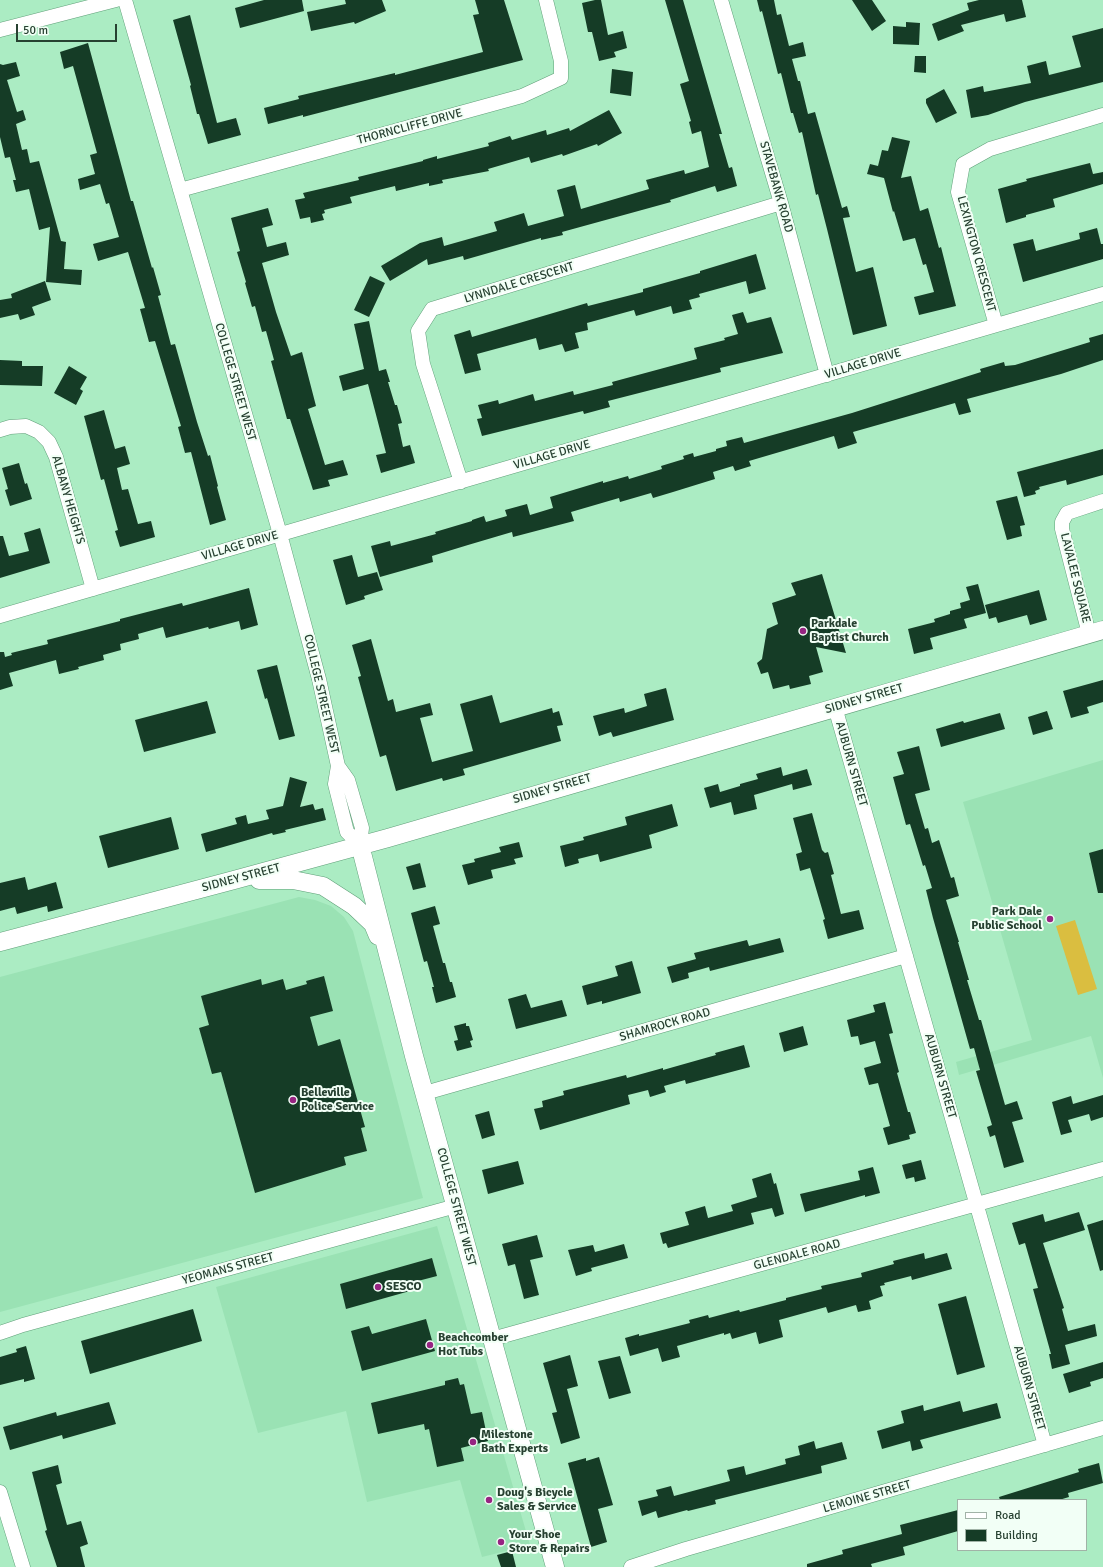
<!DOCTYPE html>
<style>
body{margin:0}
#map{position:relative;width:1103px;height:1567px;overflow:hidden;background:#abecc3;font-family:Signika,sans-serif}
canvas{display:block}
.legend{position:absolute;left:957px;top:1499px;width:130px;height:52px;box-sizing:border-box;background:#f2fff6;border:1px solid #a1b3a7;margin:0;padding:5px 7px;list-style:none;font-size:12px;color:#274131}
.legend li{display:flex;align-items:center;gap:8px;height:20px}
.legend b{width:20px;border:1px solid #a1b3a7}
.scale{position:absolute;left:16px;top:24px;width:101px;height:18px;box-sizing:border-box;border:2px solid #274131;border-top:0;padding-left:5px;font-size:12px;line-height:14px;white-space:nowrap;color:#274131;-webkit-text-stroke:3px #f2fff6;paint-order:stroke}
</style>
<div id="map">
<canvas width="1103" height="1567"></canvas>
<ul class="legend">
<li><b style="height:5px;background:#fff"></b>Road</li>
<li><b style="height:11px;background:#153c26"></b>Building</li>
</ul>
<div class="scale">50 m</div>
</div>
<script>
const c = document.querySelector('canvas').getContext('2d');
c.lineJoin = 'round';
function fill(path, color) { c.fillStyle = color; c.fill(path, 'evenodd'); }
const toPath = rows => new Path2D(rows.map(r => 'M' + r).join(''));
function stroke(path, color, width, dash) { c.strokeStyle = color; c.lineWidth = width; c.lineCap = dash ? 'butt' : 'round'; c.setLineDash(dash || []); c.stroke(path); }
function write(font, color, halo, rows, align = 'center') {
  c.font = font + ' Signika,sans-serif'; c.lineWidth = 4; c.setLineDash([]); c.textBaseline = 'middle'; c.strokeStyle = halo; c.fillStyle = color; for (const [text, x, y, turn = 0] of rows) {
    c.save(); c.translate(x, y); c.rotate((+turn || 0) * Math.PI / 180); c.textAlign = isNaN(turn) ? turn : align; if (halo) c.strokeText(text, 0, 0); c.fillText(text, 0, 0); c.restore();
  }
}
fill(toPath([
 [1103,760,1103,1078,1091,1036,959,1075,956,1062,1032,1040,963,802],
 [299,897,315,900,331,906,344,917,353,931,423,1198,0,1312,0,977],
 [437,1226,530,1545,482,1557,460,1480,367,1502,346,1411,258,1433,216,1287]
]), '#9ae2b4');
fill(toPath([
 [1075,920,1097,989,1078,995,1056,926]
]), '#dabe40');
fill(toPath([
 [264,0,302,0,304,11,240,28,235,8],
 [345,0,382,0,386,11,355,24,354,22,311,31,307,12,346,4],
 [475,0,504,0,523,60,303,117,303,115,268,124,264,108,299,99,298,96,395,73,395,75,483,52,473,15,479,14],
 [595,0,601,0,608,35,623,31,627,48,614,52,616,57,599,61,592,32,588,32,582,3],
 [665,0,683,0,722,134,719,134,729,168,732,167,737,186,717,192,715,186,670,200,671,202,562,232,563,235,541,240,541,238,464,260,463,256,428,265,427,259,390,281,381,266,420,243,442,237,444,246,497,231,494,222,524,213,528,226,564,216,557,190,575,185,581,209,649,189,646,180,684,170,685,174,709,167,701,131,692,134,689,122,691,121,680,84,689,81],
 [757,0,774,0,777,15,781,14,789,46,803,42,806,56,792,59,798,81,800,81,808,114,815,112,842,208,847,206,850,217,843,218,856,272,873,267,887,326,853,335,827,229,818,194,816,195,802,132,799,133,793,113,791,113,781,73,778,74,762,11,760,12],
 [852,0,872,0,886,21,872,31],
 [979,0,1022,0,1026,17,1006,22,1004,14,961,25,964,31,938,41,932,24,969,10,967,3],
 [190,15,217,123,236,118,241,135,208,144,199,114,197,114,190,86,191,85,173,20],
 [906,22,920,23,919,45,893,44,893,26,906,27],
 [1103,28,1103,82,1025,102,988,115,971,118,966,90,983,86,984,92,1031,83,1027,66,1046,61,1049,75,1081,67,1072,36],
 [88,43,131,201,133,201,152,268,153,267,161,295,158,296,171,345,175,344,197,422,208,456,210,455,218,486,217,487,226,520,210,525,191,452,185,453,178,427,181,426,155,341,149,342,140,309,145,308,128,252,98,261,93,244,119,237,109,203,106,204,100,184,80,190,78,179,95,174,90,155,97,153,73,66,64,69,60,52],
 [915,56,926,56,926,73,914,72],
 [16,62,20,76,7,80,17,112,23,110,26,120,16,124,22,150,27,149,30,163,39,161,61,241,66,242,64,269,82,270,81,285,46,282,50,227,39,230,29,189,16,192,13,180,16,180,10,157,5,158,0,137,0,64,3,65],
 [612,69,633,72,631,96,610,93],
 [944,89,957,113,936,123,926,103,926,99],
 [609,110,622,133,598,146,597,144,563,156,562,154,531,163,529,157,488,169,489,171,442,180,443,183,429,186,429,183,396,191,395,186,350,197,352,203,324,210,325,213,322,214,324,220,311,223,310,217,300,219,295,200,305,198,303,193,359,180,358,177,423,161,423,160,437,156,437,159,489,146,488,143,510,136,512,140,546,130,547,135,569,128,570,131],
 [892,137,910,141,901,178,911,176,920,211,928,208,939,248,941,247,956,306,919,315,914,297,934,292,926,264,923,265,915,238,903,241,894,211,893,212,884,178,867,174,870,164,878,166,882,150,888,151],
 [1090,163,1093,174,1103,172,1103,184,1053,199,1055,207,1026,215,1026,217,1006,223,998,189,1027,181,1026,179],
 [268,208,273,225,262,228,267,247,286,242,289,255,262,263,276,312,291,356,302,352,316,406,308,409,325,465,343,460,348,475,328,480,330,486,313,490,290,419,287,419,271,361,274,360,266,331,262,332,255,306,252,307,245,283,246,282,237,252,240,251,231,218],
 [1097,228,1101,244,1103,244,1103,259,1023,282,1013,244,1033,239,1036,251,1080,239,1079,233],
 [756,254,766,289,749,294,746,281,699,294,700,297,689,300,692,309,673,314,671,306,636,316,634,310,587,323,588,330,575,333,579,348,565,352,562,344,539,350,536,338,477,354,481,370,465,374,454,335,470,330,472,337,587,303,588,306,643,292,643,289,700,273,700,271],
 [370,276,385,283,369,317,354,310],
 [45,281,51,300,32,307,35,315,20,320,18,314,0,318,0,300,12,298,11,294],
 [743,312,747,323,771,317,783,353,720,368,721,372,608,401,610,407,584,414,583,411,482,436,477,419,482,418,478,405,498,400,499,404,533,394,535,401,573,391,574,395,613,385,612,382,697,359,694,348,725,340,724,338,738,334,732,315],
 [369,321,379,371,386,369,390,382,388,382,395,405,397,405,402,423,398,424,403,447,410,445,415,463,381,473,376,455,386,453,368,384,343,391,339,376,364,369,354,324],
 [1103,334,1103,360,1061,374,967,399,971,412,959,415,955,403,853,432,857,443,838,449,834,436,749,461,751,466,735,471,733,466,713,472,715,479,673,492,653,498,651,493,620,502,619,498,571,512,574,521,513,537,512,532,468,545,432,556,433,562,380,577,371,546,390,541,391,546,436,534,435,532,472,521,472,520,484,516,486,522,507,516,505,510,527,504,530,515,553,508,550,497,603,481,603,483,628,476,629,479,662,469,661,466,684,459,683,456,693,453,694,457,716,451,716,449,727,446,726,441,742,437,744,443,852,413,981,372,980,369,1004,362,1005,366,1015,365,1090,342,1089,338],
 [0,360,22,361,22,366,43,366,42,386,0,385],
 [69,366,87,377,80,389,83,391,76,405,54,393],
 [104,410,115,449,125,446,130,464,117,468,122,490,128,489,138,524,151,521,155,537,120,547,115,531,118,530,104,479,101,480,84,416],
 [1103,449,1103,475,1067,485,1066,480,1039,487,1040,489,1035,491,1036,494,1024,497,1017,472],
 [19,463,25,484,27,483,32,499,10,506,5,490,8,489,2,468],
 [1017,496,1025,525,1020,526,1022,536,1007,540,996,501],
 [40,528,50,563,0,578,0,536,3,536,9,556,29,551,24,533],
 [352,555,358,577,377,572,383,590,364,596,365,599,346,605,333,560],
 [822,574,846,653,816,647,823,672,809,676,811,684,790,689,789,685,773,689,768,672,761,674,757,663,762,659,767,629,778,624,772,603,796,595,791,583],
 [978,584,986,613,964,619,967,628,930,638,933,649,914,654,908,629,935,622,934,619,950,614,950,611,961,608,960,603,970,600,966,587],
 [249,588,258,625,241,630,239,621,209,629,208,627,166,638,163,627,138,634,139,639,120,644,121,650,103,655,104,660,78,667,79,669,59,674,56,660,9,673,13,686,0,690,0,652,4,652,5,657,12,655,11,653,48,644,47,640,120,621,120,619,182,603,183,606],
 [1039,590,1047,620,1030,625,1027,615,998,623,996,617,989,619,985,605],
 [371,639,388,701,393,699,396,712,430,703,433,715,420,718,432,762,473,751,460,704,492,695,500,723,552,708,553,713,559,711,563,725,557,726,561,741,463,769,465,775,443,781,442,778,396,791,386,755,380,757,358,677,361,676,352,645],
 [277,665,295,736,279,740,267,698,265,699,257,670],
 [1103,680,1103,702,1087,707,1089,713,1071,718,1063,691],
 [666,688,674,720,613,737,611,732,599,736,593,716,624,708,625,713,647,706,644,694],
 [207,701,216,733,144,752,135,720],
 [1047,711,1053,729,1033,735,1028,717],
 [1000,713,1005,729,941,747,936,729,963,721,964,723],
 [919,746,930,790,915,794,925,829,928,828,932,843,939,840,951,878,954,877,959,896,946,900,959,942,958,942,969,980,967,980,979,1020,981,1020,1005,1105,1017,1101,1023,1119,1012,1122,1024,1162,1004,1168,995,1135,990,1137,987,1127,992,1125,976,1071,980,1070,974,1048,970,1049,933,918,926,890,932,888,925,865,923,866,910,824,906,825,893,777,904,774,897,752],
 [781,767,783,776,807,769,812,785,793,790,792,784,754,795,757,809,734,815,731,802,710,808,704,788,718,784,720,792,740,786,740,784,758,779,756,774],
 [290,777,307,782,300,807,313,804,315,810,323,808,326,820,285,830,286,832,273,835,272,833,206,852,201,834,237,824,235,818,246,815,248,824,269,819,266,810,283,806],
 [672,804,678,826,649,835,652,848,600,862,598,854,578,859,579,863,565,867,560,846,584,840,583,837,627,825,625,817],
 [812,813,822,850,825,853,828,852,834,874,831,875,841,914,859,910,864,929,828,939,823,920,825,919,810,868,800,871,796,854,802,852,793,818],
 [171,817,179,849,108,868,99,836],
 [519,842,523,857,514,859,516,864,491,870,493,878,468,885,462,865,475,862,474,859,501,852,499,847],
 [1103,849,1103,893,1098,893,1089,853],
 [420,863,426,887,413,890,406,867],
 [25,877,28,890,56,882,63,908,48,912,47,906,17,914,15,907,0,911,0,883],
 [435,906,440,924,433,926,443,963,445,963,450,982,452,982,456,997,436,1003,432,987,434,987,427,961,424,962,411,913],
 [780,938,784,952,710,971,709,967,688,973,689,978,672,983,667,967,696,959,694,953,747,940,749,946],
 [632,961,641,993,602,1004,602,1001,587,1005,582,986,618,976,615,966],
 [324,976,333,1011,310,1017,318,1046,340,1039,365,1127,361,1128,367,1151,344,1157,346,1165,255,1193,221,1072,212,1074,199,1028,209,1025,201,996,261,979,262,985,283,979,286,990,307,984,306,981],
 [526,994,531,1008,562,1000,567,1016,516,1029,508,999],
 [885,1002,893,1033,889,1034,899,1072,897,1073,908,1112,910,1112,916,1133,909,1135,910,1139,888,1145,883,1128,890,1126,878,1083,869,1085,864,1068,881,1063,875,1041,860,1045,858,1036,851,1037,847,1020,875,1012,873,1005],
 [466,1023,466,1026,469,1026,473,1040,470,1041,472,1047,457,1051,454,1041,458,1040,454,1026],
 [803,1026,808,1045,784,1052,779,1033],
 [744,1045,750,1067,686,1084,685,1080,664,1086,666,1092,650,1097,648,1090,628,1095,630,1104,540,1130,534,1109,543,1107,542,1101,564,1095,563,1091,626,1075,627,1078,663,1068,663,1070,716,1055,715,1053],
 [1103,1095,1103,1117,1091,1121,1089,1114,1068,1120,1072,1132,1061,1135,1052,1102,1071,1096,1073,1104],
 [489,1111,495,1135,482,1139,475,1115],
 [921,1160,926,1179,915,1182,914,1177,906,1179,902,1165],
 [518,1161,524,1184,488,1194,482,1170],
 [873,1167,880,1193,865,1197,865,1195,805,1212,800,1194,860,1180,858,1171],
 [771,1173,774,1184,776,1183,784,1214,775,1217,772,1208,751,1213,754,1224,668,1248,666,1243,663,1244,660,1233,689,1225,685,1212,705,1206,708,1218,733,1211,731,1205,757,1197,752,1179],
 [1079,1212,1085,1230,1043,1243,1064,1308,1062,1309,1068,1331,1095,1324,1097,1336,1065,1345,1070,1364,1052,1369,1049,1354,1051,1354,1033,1289,1038,1288,1025,1243,1019,1245,1012,1223,1043,1214,1045,1222],
 [1103,1220,1103,1270,1100,1271,1087,1225],
 [537,1235,543,1257,530,1260,539,1295,524,1299,515,1264,508,1266,502,1244],
 [624,1244,628,1258,591,1268,592,1271,576,1276,568,1250,593,1245,595,1252],
 [924,1253,925,1259,947,1253,952,1269,912,1280,911,1276,884,1283,885,1285,880,1286,883,1296,869,1301,871,1309,858,1312,856,1305,828,1313,826,1307,779,1320,783,1337,759,1344,756,1332,732,1339,730,1333,724,1335,724,1333,677,1346,680,1357,662,1362,658,1348,630,1356,625,1338,639,1334,639,1336,690,1323,689,1320,708,1315,709,1318,739,1310,740,1312,786,1300,786,1298,822,1289,821,1286,862,1277,861,1273,894,1264,893,1261],
 [432,1258,437,1276,414,1282,417,1289,346,1309,340,1284],
 [966,1296,985,1367,957,1375,938,1304],
 [193,1309,202,1341,90,1374,81,1341],
 [426,1319,435,1351,362,1371,351,1331,369,1326,372,1334],
 [26,1346,35,1379,24,1382,24,1379,0,1385,0,1357,17,1352,16,1349],
 [570,1355,578,1386,567,1389,580,1438,561,1444,552,1413,557,1412,543,1363],
 [620,1356,631,1393,609,1399,598,1361],
 [1103,1362,1103,1378,1090,1382,1091,1386,1069,1393,1063,1374],
 [458,1378,460,1385,464,1384,471,1414,482,1412,488,1441,461,1448,464,1461,437,1467,429,1429,425,1430,424,1424,378,1434,371,1403,445,1385,445,1381],
 [960,1401,963,1412,997,1403,1001,1418,920,1440,923,1448,912,1451,910,1441,882,1449,877,1431,904,1423,901,1411,923,1405,924,1411],
 [109,1402,116,1424,63,1439,62,1435,10,1450,3,1427,56,1412,57,1416],
 [814,1441,816,1449,842,1442,847,1459,821,1466,822,1473,715,1500,716,1504,688,1511,687,1510,658,1518,656,1511,642,1516,638,1501,658,1496,656,1490,671,1486,674,1496,730,1481,727,1470,744,1466,746,1475,786,1464,785,1459,800,1455,798,1446],
 [599,1457,613,1505,598,1509,607,1542,591,1547,568,1463,586,1458,586,1461],
 [1099,1463,1103,1483,1068,1493,1069,1497,1059,1500,1000,1500,999,1497,1079,1472,1078,1469],
 [58,1465,62,1483,56,1485,67,1525,81,1521,88,1544,80,1547,85,1567,57,1567,45,1531,47,1530,32,1472],
 [958,1510,958,1531,903,1547,905,1555,871,1564,872,1567,807,1567,807,1564,843,1554,842,1550,902,1534,900,1525],
 [512,1551,516,1567,501,1567,497,1555]
]), '#153c26');
const minor = toPath([
 [125,0,280,534,319,679,338,766,335,784,347,832,360,845],
 [721,0,781,203,827,375],
 [0,30,116,0],
 [180,190,522,96,561,78,561,61,546,0],
 [996,325,958,192,963,164,990,149,1103,115],
 [0,430,10,427,26,426,39,432,49,442,56,457,93,589],
 [461,482,423,364,418,331,432,309,781,203],
 [0,616,1103,294],
 [1089,634,1062,529,1062,522,1067,513,1103,501],
 [835,707,1045,1445],
 [338,766,348,780,362,828,360,845],
 [425,1093,906,956],
 [0,1333,23,1325,456,1206],
 [492,1339,1103,1169],
 [0,1492,23,1567],
 [631,1567,686,1549,1103,1428]
]);
const major = toPath([
 [360,845,414,1056,555,1567],
 [259,880,293,880,323,886,354,906,373,924,378,936],
 [0,942,234,880,388,838,1103,630]
]);
stroke(minor, '#609f79', 15);
stroke(major, '#609f79', 19);
stroke(minor, '#fff', 14);
stroke(major, '#fff', 18);
for (const [x, y, r, color] of [
 [803,631,4,"#972482"],
 [1050,919,4,"#972482"],
 [293,1100,4,"#972482"],
 [378,1287,4,"#972482"],
 [430,1345,4,"#972482"],
 [473,1442,4,"#972482"],
 [489,1500,4,"#972482"],
 [501,1542,4,"#972482"]
]) { const dot = new Path2D(); dot.arc(x, y, r, 0, 2 * Math.PI); c.fillStyle = color; c.fill(dot); stroke(dot, '#f2fff6', 1.5); }
write('12px', '#274131', '#f2fff6', [
 ["THORNCLIFFE DRIVE",410,127,-15],
 ["STAVEBANK ROAD",776,187,74],
 ["LEXINGTON CRESCENT",976,254,75],
 ["LYNNDALE CRESCENT",519,283,-17],
 ["VILLAGE DRIVE",863,364,-17],
 ["COLLEGE STREET WEST",235,382,74],
 ["VILLAGE DRIVE",552,455,-16],
 ["ALBANY HEIGHTS",68,500,74],
 ["VILLAGE DRIVE",240,546,-16],
 ["LAVALEE SQUARE",1075,578,76],
 ["COLLEGE STREET WEST",321,694,77],
 ["SIDNEY STREET",864,699,-16],
 ["AUBURN STREET",851,764,74],
 ["SIDNEY STREET",552,789,-16],
 ["SIDNEY STREET",241,878,-15],
 ["SHAMROCK ROAD",665,1025,-16],
 ["AUBURN STREET",940,1076,74],
 ["COLLEGE STREET WEST",456,1207,75],
 ["GLENDALE ROAD",797,1255,-15],
 ["YEOMANS STREET",228,1269,-15],
 ["AUBURN STREET",1029,1388,74],
 ["LEMOINE STREET",867,1497,-16]
]);
write('bold 12px', '#274131', '#f2fff6', [
 ["Parkdale",811,624],
 ["Baptist Church",811,638],
 ["Park Dale",1042,912,"right"],
 ["Public School",1042,926,"right"],
 ["Belleville",301,1093],
 ["Police Service",301,1107],
 ["SESCO",386,1287],
 ["Beachcomber",438,1338],
 ["Hot Tubs",438,1352],
 ["Milestone",481,1435],
 ["Bath Experts",481,1449],
 ["Doug's Bicycle",497,1493],
 ["Sales & Service",497,1507],
 ["Your Shoe",509,1535],
 ["Store & Repairs",509,1549]
], 'left');
</script>
